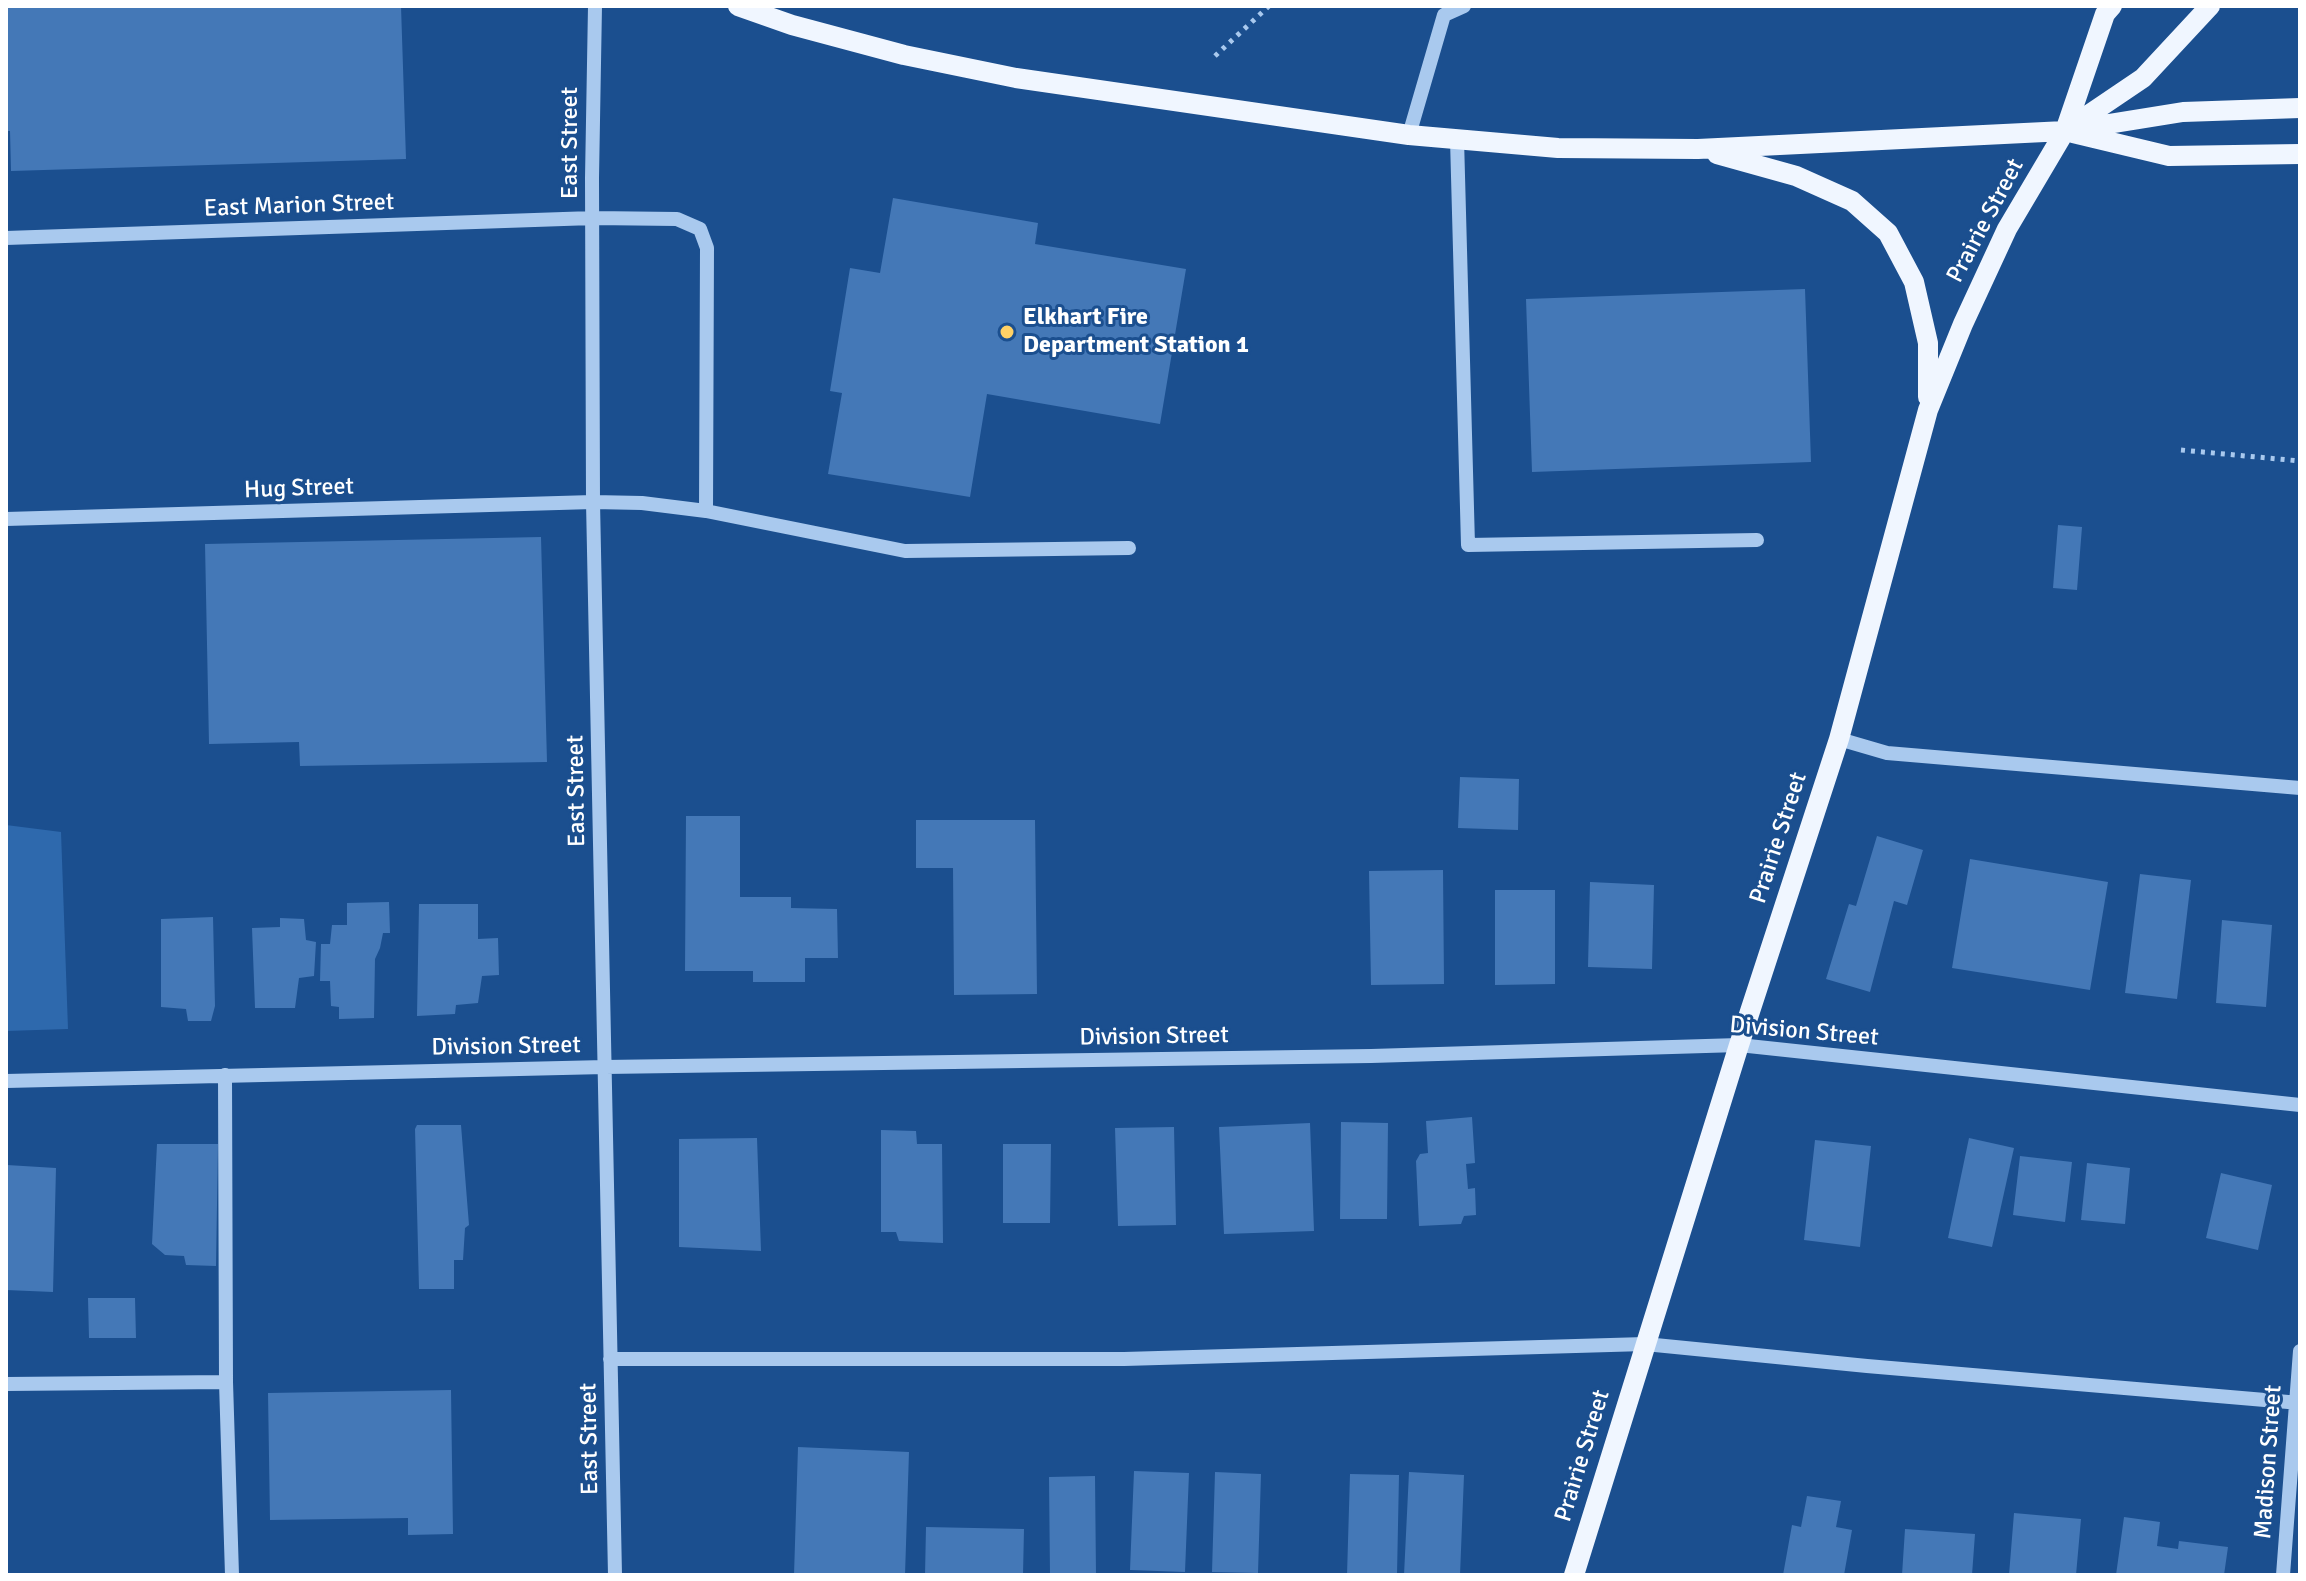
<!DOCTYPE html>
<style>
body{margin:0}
#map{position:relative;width:2306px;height:1581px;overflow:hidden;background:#1b4f8f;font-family:Signika,sans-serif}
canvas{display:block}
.frame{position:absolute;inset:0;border:8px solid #fff;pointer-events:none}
</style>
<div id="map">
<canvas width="2306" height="1581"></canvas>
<div class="frame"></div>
</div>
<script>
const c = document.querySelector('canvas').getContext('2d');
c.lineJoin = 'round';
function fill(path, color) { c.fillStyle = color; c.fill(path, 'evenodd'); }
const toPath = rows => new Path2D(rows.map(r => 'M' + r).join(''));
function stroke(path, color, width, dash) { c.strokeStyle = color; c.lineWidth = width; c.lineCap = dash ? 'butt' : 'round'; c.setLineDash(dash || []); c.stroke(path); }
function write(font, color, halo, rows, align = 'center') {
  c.font = font + ' Signika,sans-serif'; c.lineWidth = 6; c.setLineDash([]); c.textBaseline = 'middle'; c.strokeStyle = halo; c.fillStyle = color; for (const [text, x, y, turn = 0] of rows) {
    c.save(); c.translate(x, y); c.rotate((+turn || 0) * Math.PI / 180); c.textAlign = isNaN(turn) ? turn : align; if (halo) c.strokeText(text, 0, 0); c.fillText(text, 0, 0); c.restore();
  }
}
fill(toPath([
 [6,825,61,832,68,1029,6,1031]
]), '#2e69ad');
fill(toPath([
 [6,6,401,6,406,159,11,171,10,131,6,131],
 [893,198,1038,223,1035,244,1186,269,1160,424,987,394,970,497,828,474,842,393,830,391,850,268,880,273],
 [1805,289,1811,462,1532,472,1526,299],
 [2058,525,2082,527,2077,590,2053,588],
 [541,537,547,762,300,766,299,742,209,744,205,544],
 [1460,777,1519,779,1518,830,1458,828],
 [686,816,740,816,740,897,791,897,791,908,837,909,838,958,805,958,805,982,753,982,753,971,685,971],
 [916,820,1035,820,1037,994,954,995,953,868,916,868],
 [1877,836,1923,850,1907,905,1894,901,1870,992,1826,979,1849,904,1856,906],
 [1970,859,2108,882,2090,990,1952,968],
 [1443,870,1444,984,1371,985,1369,871],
 [2140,874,2191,880,2177,999,2125,993],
 [1590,882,1654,885,1652,969,1588,967],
 [1495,890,1555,890,1555,984,1495,985],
 [389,902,390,933,383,933,380,948,375,959,374,1018,339,1019,339,1007,331,1006,330,981,320,981,321,944,330,944,332,925,347,925,347,903],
 [419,904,478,904,478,939,498,938,499,975,482,976,478,1003,456,1005,455,1014,417,1016],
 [213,917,215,1006,211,1021,188,1021,186,1009,161,1007,161,919],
 [280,918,304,919,306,940,316,942,314,976,299,978,295,1008,255,1008,252,928,280,927],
 [2222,920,2272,925,2266,1007,2216,1003],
 [1472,1117,1475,1163,1466,1164,1468,1189,1475,1188,1476,1215,1464,1216,1461,1224,1419,1226,1416,1161,1420,1154,1428,1153,1426,1121],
 [1341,1122,1388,1123,1387,1219,1340,1219],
 [1310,1123,1314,1231,1224,1234,1219,1127],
 [417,1125,461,1125,469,1225,465,1228,463,1260,454,1260,454,1289,419,1289,415,1129],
 [1174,1127,1176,1225,1118,1226,1115,1128],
 [881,1130,916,1131,917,1144,942,1144,943,1243,899,1241,896,1232,881,1232],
 [757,1138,761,1251,679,1247,679,1139],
 [1969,1138,2014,1148,1992,1247,1948,1238],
 [1815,1140,1871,1146,1860,1247,1804,1240],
 [157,1144,218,1144,216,1266,186,1265,184,1256,165,1255,152,1244],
 [1003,1144,1051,1144,1050,1223,1003,1223],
 [2020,1156,2072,1162,2065,1222,2013,1215],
 [2087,1163,2130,1168,2125,1224,2081,1220],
 [7,1165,56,1168,53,1292,6,1290],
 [2221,1173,2272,1185,2258,1250,2206,1238],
 [88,1298,135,1298,136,1338,89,1338],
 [451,1390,453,1534,408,1535,408,1518,270,1520,268,1393],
 [798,1447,909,1452,905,1575,794,1575],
 [1134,1471,1189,1473,1185,1572,1130,1570],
 [1215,1472,1261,1474,1258,1573,1212,1572],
 [1409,1472,1464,1475,1460,1575,1404,1575],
 [1350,1474,1399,1475,1397,1575,1347,1575],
 [1095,1476,1096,1575,1050,1575,1049,1477],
 [1807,1496,1841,1501,1836,1527,1852,1530,1844,1575,1783,1575,1792,1525,1801,1527],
 [2014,1513,2081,1519,2076,1575,2009,1575],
 [2124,1517,2160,1522,2157,1546,2178,1549,2179,1541,2228,1547,2224,1575,2116,1575],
 [926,1527,1024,1529,1023,1575,925,1575],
 [1905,1529,1975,1534,1972,1575,1902,1575]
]), '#4478b7');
stroke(toPath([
 [1215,56,1269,6],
 [2181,450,2300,461]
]), '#a9c9ee', 5, [4, 6]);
stroke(toPath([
 [595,6,592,178,593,502,615,1575],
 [1409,135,1444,15,1464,6],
 [1457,139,1468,545,1757,540],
 [6,238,593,218,677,219,700,229,707,248,706,511],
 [6,519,593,502,642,503,706,511,905,551,1129,548],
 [1839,739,1887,753,2300,788],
 [225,1075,226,1382,232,1575],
 [6,1081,605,1067,1371,1056,1739,1045,2300,1105],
 [610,1359,1124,1359,1645,1344,1867,1366,2300,1403],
 [6,1384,226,1382],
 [2283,1575,2300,1351]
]), '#a9c9ee', 14);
stroke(toPath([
 [738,6,792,25,904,55,1016,78,1409,135,1558,148,1698,149,2065,131,2183,112,2300,108],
 [2072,126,2143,78,2210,6],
 [2073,133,2169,156,2300,154],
 [1717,154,1796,176,1852,201,1888,233,1914,282,1928,343,1928,397],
 [1574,1575,1739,1045,1839,739,1928,410,1963,324,2007,229,2065,131,2105,14,2112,6]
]), '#f0f6ff', 20);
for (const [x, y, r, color] of [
 [1007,332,8,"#ffd166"]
]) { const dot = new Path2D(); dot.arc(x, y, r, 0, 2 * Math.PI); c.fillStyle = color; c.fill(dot); stroke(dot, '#1b4f8f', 3); }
write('24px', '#fff', '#1b4f8f', [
 ["East Street",571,143,-90],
 ["East Marion Street",299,206,-2],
 ["Prairie Street",1986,221,-62],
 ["Hug Street",299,489,-2],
 ["East Street",577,791,-91],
 ["Prairie Street",1779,838,-72],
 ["Division Street",1804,1032,5],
 ["Division Street",1154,1037,-1],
 ["Division Street",506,1047,-1],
 ["East Street",590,1439,-91],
 ["Prairie Street",1583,1456,-73],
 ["Madison Street",2269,1462,-86]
]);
write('bold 24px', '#fff', '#1b4f8f', [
 ["Elkhart Fire",1023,318],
 ["Department Station 1",1023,346]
], 'left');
</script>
